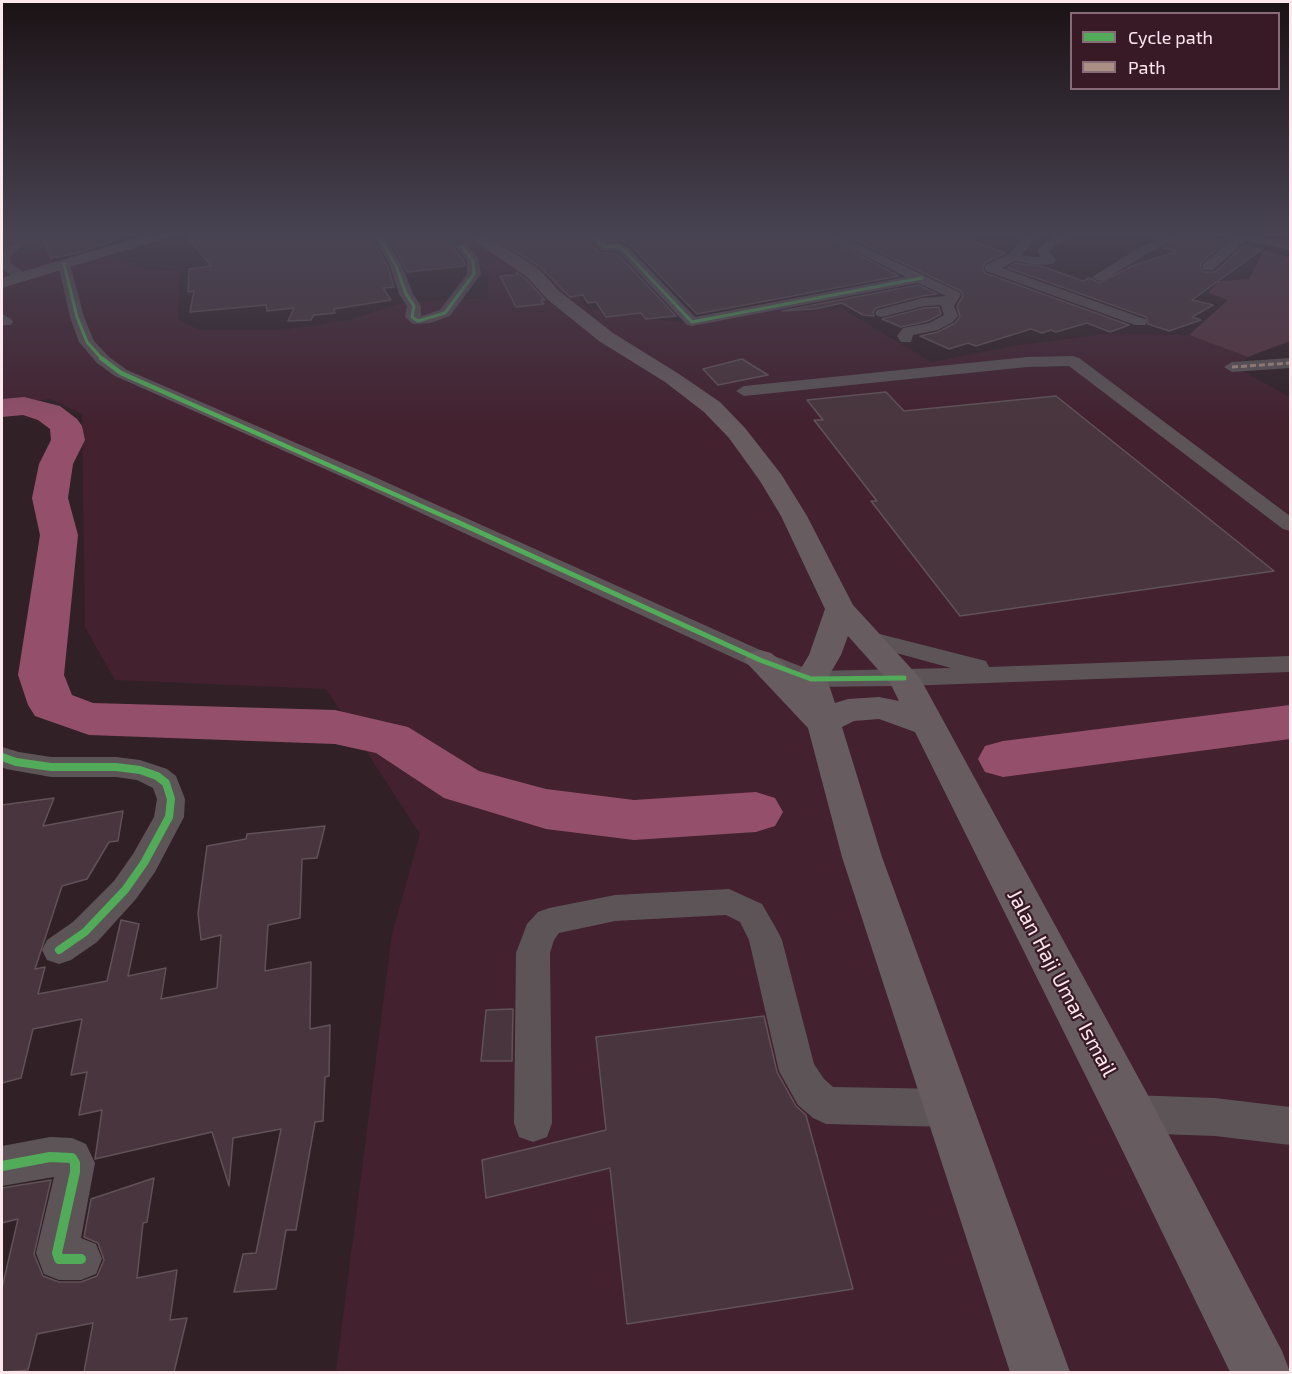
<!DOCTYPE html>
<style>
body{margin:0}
#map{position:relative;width:1292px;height:1374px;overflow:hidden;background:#312127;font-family:"Exo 2",sans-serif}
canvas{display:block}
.frame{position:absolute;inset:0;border:3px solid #fce7ed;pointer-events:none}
.legend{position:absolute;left:1070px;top:12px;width:210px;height:78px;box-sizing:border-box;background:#381a26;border:2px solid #866c76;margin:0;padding:8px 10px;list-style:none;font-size:18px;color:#fce7ed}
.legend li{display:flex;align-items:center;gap:12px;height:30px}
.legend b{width:30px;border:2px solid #866c76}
</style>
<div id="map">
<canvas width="1292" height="1374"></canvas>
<div class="frame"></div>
<ul class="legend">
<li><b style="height:8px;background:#51ab58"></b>Cycle path</li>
<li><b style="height:8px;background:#ac8f84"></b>Path</li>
</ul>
</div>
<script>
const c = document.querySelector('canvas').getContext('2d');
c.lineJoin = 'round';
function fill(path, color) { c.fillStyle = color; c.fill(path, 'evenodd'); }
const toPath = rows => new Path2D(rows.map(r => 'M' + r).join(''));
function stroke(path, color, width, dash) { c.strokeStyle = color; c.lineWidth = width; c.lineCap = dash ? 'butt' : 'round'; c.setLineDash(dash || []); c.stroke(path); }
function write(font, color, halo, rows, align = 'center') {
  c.font = font + ' "Exo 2",sans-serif'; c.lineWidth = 4.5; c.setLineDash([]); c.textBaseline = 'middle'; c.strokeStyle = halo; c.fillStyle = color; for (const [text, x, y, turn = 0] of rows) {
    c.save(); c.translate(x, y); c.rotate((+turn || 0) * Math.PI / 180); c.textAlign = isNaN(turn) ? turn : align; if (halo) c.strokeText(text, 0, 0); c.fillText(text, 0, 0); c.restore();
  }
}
fill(toPath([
 [2,235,39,235,38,238,62,271,113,255,143,269,180,271,178,320,200,330,282,330,349,320,401,303,487,298,489,273,465,257,447,235,560,235,546,263,557,271,589,310,631,307,659,320,686,322,792,306,802,312,841,308,931,362,1014,346,1103,334,1189,335,1248,357,1237,368,1290,397,1290,1372,336,1372,392,934,420,834,326,689,115,680,85,627,82,414,51,399,2,405]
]), '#43212f');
fill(toPath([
 [1264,250,1290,258,1290,274,1288,275,1290,276,1290,341,1248,357,1189,335,1228,300,1208,293,1219,281,1249,279]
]), '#593442');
fill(toPath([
 [24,397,60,406,77,419,82,426,85,440,73,464,68,498,78,535,64,675,72,695,93,703,335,710,408,727,479,771,546,789,634,800,756,792,775,798,783,812,775,826,756,832,634,840,546,829,444,798,376,753,335,744,89,735,35,716,28,705,18,675,40,535,32,498,39,464,51,440,50,429,38,420,23,415,2,417,2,399,24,397],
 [1290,705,1290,739,1003,777,985,772,978,759,985,746,1003,741,1290,705]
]), '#94506a');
const building = toPath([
 [41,235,119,235,119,240,74,254,51,258,41,235],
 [186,235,370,235,388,267,394,287,383,288,391,300,334,309,335,313,314,315,311,320,288,321,294,308,267,311,266,305,190,312,194,291,188,292,189,269,211,266,186,235],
 [387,235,450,235,455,244,454,248,464,261,465,266,407,272,387,235],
 [496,235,584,235,599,252,618,254,676,316,646,319,641,313,606,317,596,302,588,303,583,295,570,297,540,267,499,241,496,235],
 [602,235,822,235,899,276,697,314,629,244,619,240,609,241,602,235],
 [844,235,955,235,1006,253,985,263,983,269,985,273,1129,325,1110,332,1087,323,1056,332,1051,330,1042,333,1031,329,976,346,968,343,949,349,920,336,938,332,955,323,960,317,957,306,963,296,961,291,844,235],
 [1186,235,1206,235,1227,241,1202,262,1200,268,1203,272,1215,272,1244,245,1261,250,1192,300,1213,305,1192,317,1201,320,1169,331,1148,324,1146,317,1008,268,1015,263,1044,267,1083,281,1090,278,1099,283,1132,266,1178,251,1162,248,1186,235],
 [516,272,526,279,545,300,541,300,544,304,516,307,500,276,517,275,516,272],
 [918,285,937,294,922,296,876,308,873,312,874,316,863,315,842,303,815,309,782,311,918,285],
 [939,307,941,314,928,321,901,327,882,319,924,308,939,307],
 [742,359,768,375,718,385,703,369,742,359],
 [886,392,904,411,1056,396,1274,571,960,616,871,501,877,501,814,420,823,420,807,400,886,392],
 [54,798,43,826,123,811,118,841,109,842,87,879,62,886,35,969,45,967,38,994,107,981,121,920,139,924,128,976,166,968,161,999,217,988,221,935,201,940,198,913,207,846,246,839,247,834,325,826,317,858,302,859,300,918,268,925,265,971,311,962,310,1029,330,1025,329,1076,325,1077,323,1121,315,1122,296,1230,286,1230,276,1289,234,1292,243,1254,256,1253,281,1129,233,1138,229,1186,212,1132,95,1159,102,1110,79,1115,87,1072,71,1075,82,1019,33,1029,21,1078,2,1083,2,805,54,798],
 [513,1009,512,1061,481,1061,486,1010,513,1009],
 [764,1016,777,1072,796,1106,806,1115,853,1289,627,1324,610,1168,486,1198,482,1160,606,1130,596,1037,764,1016],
 [154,1178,147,1222,143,1223,137,1278,177,1270,170,1320,187,1318,174,1372,84,1372,93,1323,37,1334,28,1370,2,1372,2,1288,18,1219,2,1223,2,1188,51,1180,34,1254,43,1276,59,1282,81,1282,97,1276,104,1260,98,1243,84,1237,91,1199,154,1178]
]);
fill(building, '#49353d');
stroke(building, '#615258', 1.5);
fill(toPath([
 [372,235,384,235,402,266,413,294,421,306,421,316,440,310,467,274,467,261,456,247,458,244,466,244,478,258,481,274,450,316,430,323,413,324,405,317,407,306,399,294,390,266,372,235],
 [586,235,599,235,608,243,618,242,627,246,695,317,906,277,824,235,839,235,959,292,961,295,954,306,958,316,953,322,938,330,913,335,911,342,901,342,897,336,903,328,929,323,944,315,941,305,924,306,882,317,877,316,875,313,877,310,923,298,946,296,918,283,692,326,687,325,619,252,601,250,586,235],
 [1026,235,1038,235,1022,255,1035,257,1041,257,1037,250,1055,235,1069,235,1049,251,1056,260,1053,264,1035,265,1015,261,1002,268,1145,319,1147,322,1145,325,1135,325,986,271,985,268,986,265,1009,254,1026,235],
 [1168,235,1184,235,1150,252,1104,280,1099,281,1092,277,1142,246,1168,235],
 [1229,235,1253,235,1290,242,1290,250,1245,241,1213,270,1203,270,1202,267,1203,264,1233,238,1229,235],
 [14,243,20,247,10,257,11,263,26,274,28,277,26,280,16,280,2,268,2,252,14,243],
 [64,260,70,264,84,317,94,341,109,357,127,370,368,474,769,654,813,671,951,668,856,642,852,637,856,632,864,630,986,661,989,667,1290,656,1290,672,904,686,811,687,802,685,751,666,354,482,115,376,97,363,79,342,70,317,58,264,64,260],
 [2,314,11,319,13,322,11,325,2,325,2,314],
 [1073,356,1079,358,1290,516,1290,531,1283,529,1069,366,1027,367,744,396,736,391,744,386,1027,357,1073,356],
 [1290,358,1290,368,1232,372,1224,367,1232,362,1290,358],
 [2,747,19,752,51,757,116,757,140,760,167,769,176,776,185,799,184,817,155,872,136,899,97,942,71,960,59,964,47,960,42,950,47,940,73,922,114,881,133,854,154,817,157,799,153,788,137,780,116,777,51,777,6,769,2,767,2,747],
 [729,889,762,904,777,930,782,940,814,1064,824,1079,833,1087,948,1089,961,1095,967,1108,961,1121,948,1127,826,1124,813,1118,798,1105,779,1071,749,940,740,922,726,915,615,921,559,933,554,940,550,953,552,1123,547,1137,533,1142,519,1137,514,1123,516,953,527,924,538,912,549,908,615,895,729,889],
 [1131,1095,1215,1098,1290,1107,1290,1145,1215,1136,1131,1133,1117,1127,1112,1114,1117,1101,1131,1095],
 [50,1137,72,1138,86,1144,95,1163,81,1238,96,1244,102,1259,96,1274,81,1280,59,1280,44,1274,36,1253,54,1177,2,1186,2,1146,50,1137]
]), '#5c5457');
fill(toPath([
 [145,235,169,235,166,238,2,288,2,278,145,235],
 [466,235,485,235,539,269,559,291,613,333,679,374,720,402,745,428,781,474,807,516,853,605,920,678,1149,1097,1282,1351,1290,1372,1230,1372,1113,1131,915,732,879,719,854,721,842,727,882,857,1070,1372,1010,1372,842,857,808,728,744,660,749,653,760,650,771,653,797,675,809,655,825,609,781,516,760,481,729,438,704,412,665,382,599,341,547,299,527,277,466,235],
 [848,636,890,683,899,701,879,697,848,699,835,703,827,679,841,655,848,636]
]), '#675c60');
stroke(toPath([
 [1232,367,1290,363]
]), '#ac8f84', 3, [6, 3]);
stroke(toPath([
 [378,235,396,266,406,294,414,306,412,317,418,321,445,313,474,274,473,261,462,247],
 [592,235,605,247,618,246,623,249,692,322,922,278],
 [64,264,77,317,87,342,103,360]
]), '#51ab58', 3);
stroke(toPath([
 [101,358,121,373,457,522]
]), '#51ab58', 4.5);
stroke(toPath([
 [453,520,760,660,811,679,904,678]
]), '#51ab58', 5);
stroke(toPath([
 [2,757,16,762,51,767,116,767,140,770,157,776,166,783,171,799,169,817,144,863,125,890,85,932,59,950]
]), '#51ab58', 8);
stroke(toPath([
 [2,1166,50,1157,72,1158,75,1163,75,1172,57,1253,59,1259,81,1259]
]), '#51ab58', 10);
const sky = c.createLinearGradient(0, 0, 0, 427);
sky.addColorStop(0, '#1b1215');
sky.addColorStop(0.55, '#484352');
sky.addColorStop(1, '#48435200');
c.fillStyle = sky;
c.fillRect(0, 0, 1292, 427);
write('21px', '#fce7ed', '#381a26', [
 ["Jalan Haji Umar Ismail",1062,983,62]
]);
</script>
